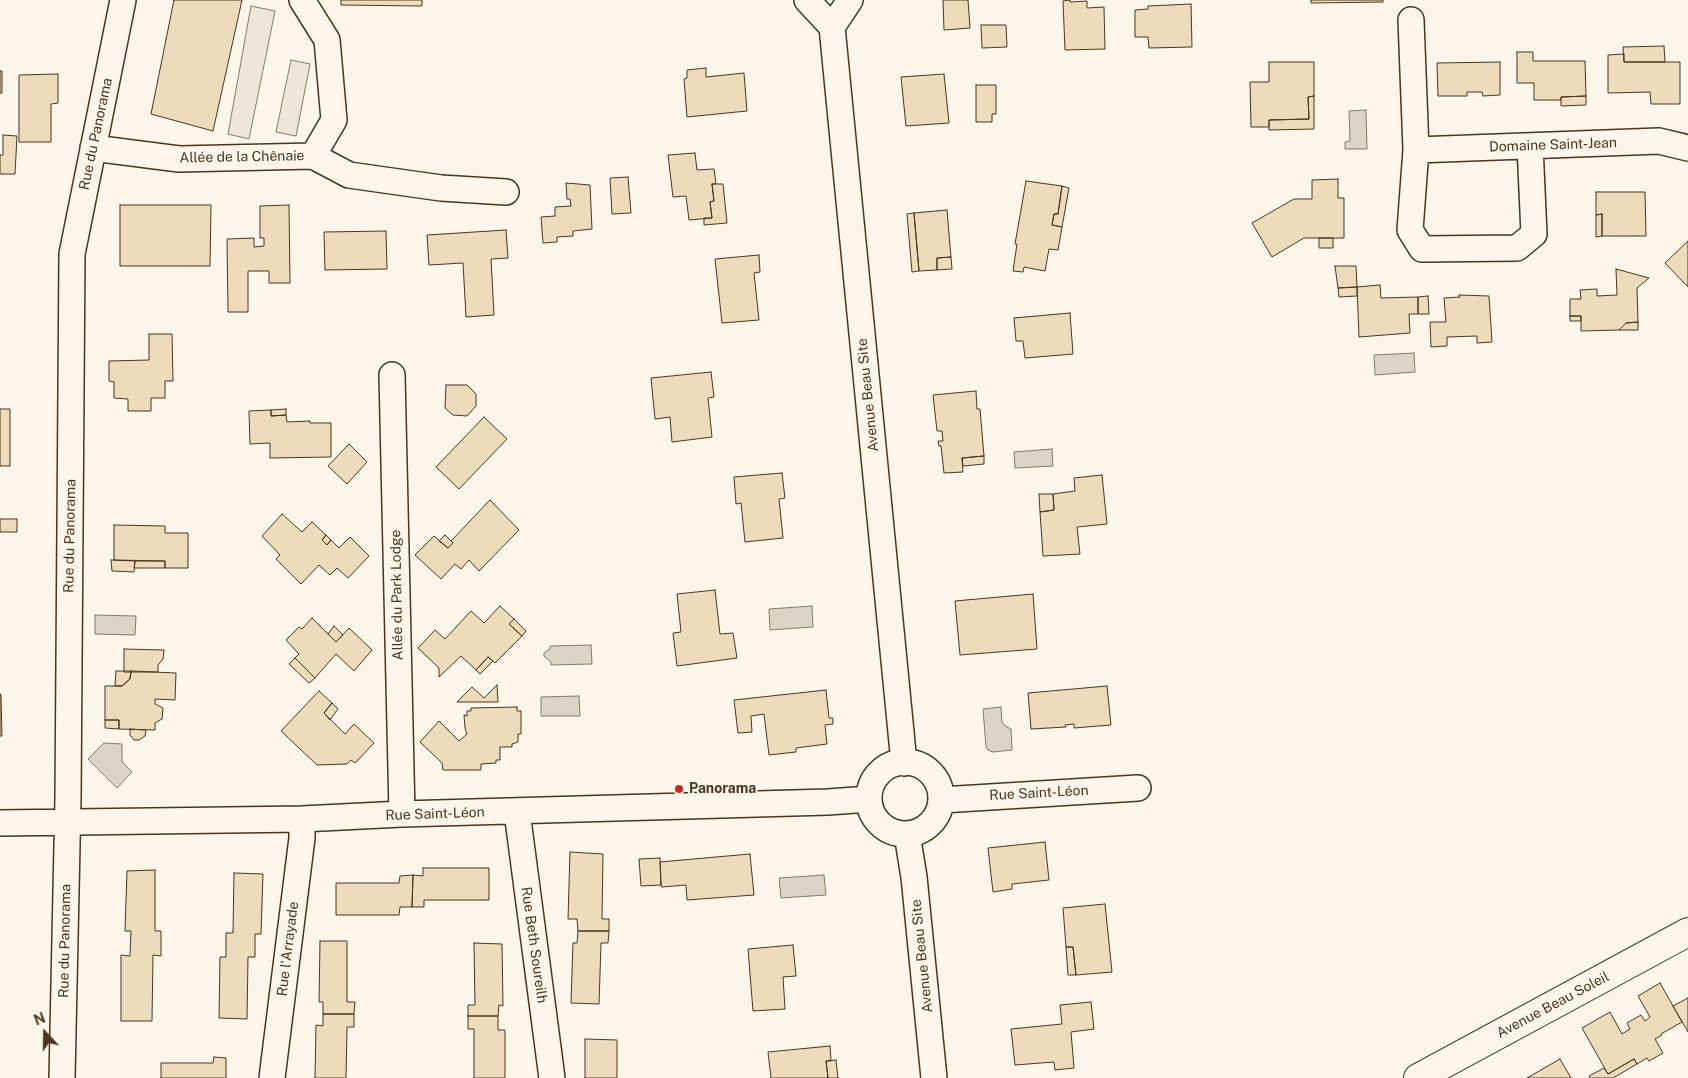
<!DOCTYPE html>
<meta charset="utf-8">
<style>
body{margin:0}
#map{position:relative;width:1688px;height:1078px;overflow:hidden;background:#fbf6e9;font-family:"Public Sans",sans-serif}
canvas{display:block}
.north{position:absolute;left:20px;top:1008px;width:50px;height:50px;-webkit-text-stroke:4px #fbf6e9;paint-order:stroke;rotate:339deg;font-size:14px;font-weight:700;line-height:20px;text-align:center;color:#4a3520}
.north::after{content:'';display:block;margin:auto;width:18px;height:22px;background:#4a3520;clip-path:polygon(50% 0,100% 100%,50% 72%,0 100%)}
</style>
<div id="map">
<canvas width="1688" height="1078"></canvas>
<div class="north">N</div>
</div>
<script>
const c = document.querySelector('canvas').getContext('2d');
c.lineJoin = 'round';
function fill(path, color) { c.fillStyle = color; c.fill(path, 'evenodd'); }
const toPath = rows => new Path2D(rows.map(r => 'M' + r).join(''));
function stroke(path, color, width, dash) { c.strokeStyle = color; c.lineWidth = width; c.lineCap = dash ? 'butt' : 'round'; c.setLineDash(dash || []); c.stroke(path); }
function write(font, color, halo, rows, align = 'center') {
  c.font = font + ' "Public Sans",sans-serif'; c.lineWidth = 4; c.setLineDash([]); c.textBaseline = 'middle'; c.strokeStyle = halo; c.fillStyle = color; for (const [text, x, y, turn = 0] of rows) {
    c.save(); c.translate(x, y); c.rotate((+turn || 0) * Math.PI / 180); c.textAlign = isNaN(turn) ? turn : align; if (halo) c.strokeText(text, 0, 0); c.fillText(text, 0, 0); c.restore();
  }
}
const parking = toPath([
 [251,6,275,11,249,139,228,134,251,6],
 [291,60,310,64,296,136,276,132,291,60]
]);
fill(parking, '#ede7d9');
stroke(parking, '#887966', 1);
const water = toPath([
 [1366,110,1367,149,1345,149,1345,142,1350,141,1349,111,1366,110],
 [1414,353,1415,372,1375,375,1374,355,1414,353],
 [1052,449,1053,466,1015,468,1014,452,1052,449],
 [812,606,813,627,770,630,769,609,812,606],
 [95,615,136,616,135,635,95,634,95,615],
 [591,645,592,664,551,665,551,662,544,656,544,653,550,649,550,646,591,645],
 [579,696,580,716,541,716,541,697,579,696],
 [1001,707,1002,722,1005,726,1011,729,1012,750,993,752,988,750,986,747,983,709,1001,707],
 [104,743,122,744,122,762,132,772,117,788,88,759,104,743],
 [824,875,826,895,781,898,779,878,824,875]
]);
fill(water, '#dcd4c6');
stroke(water, '#887966', 1);
const building = toPath([
 [174,0,242,0,213,131,151,114,174,0],
 [341,0,422,0,422,6,341,5,341,0],
 [943,0,968,0,970,28,944,30,943,0],
 [1070,0,1070,2,1087,1,1087,8,1104,7,1105,49,1065,50,1063,1,1070,0],
 [1311,0,1383,0,1383,2,1311,3,1311,0],
 [1191,4,1192,47,1149,48,1148,37,1135,37,1135,10,1148,9,1148,6,1191,4],
 [981,25,1006,25,1007,47,982,48,981,25],
 [1664,46,1665,62,1624,62,1623,47,1664,46],
 [1517,52,1533,52,1533,61,1585,61,1586,96,1561,97,1561,100,1534,100,1534,83,1517,83,1517,52],
 [1624,54,1624,62,1680,62,1680,104,1651,104,1650,92,1608,93,1608,55,1624,54],
 [1269,62,1314,62,1314,96,1308,97,1309,119,1269,120,1269,127,1251,127,1250,82,1269,82,1269,62],
 [1500,62,1500,95,1483,96,1482,92,1467,92,1467,96,1438,96,1437,63,1500,62],
 [706,68,706,77,744,73,747,111,687,117,684,79,687,78,687,70,706,68],
 [0,71,2,71,2,93,0,93,0,71],
 [58,74,58,103,51,104,51,142,19,142,19,75,58,74],
 [944,74,949,123,906,126,901,77,944,74],
 [976,85,996,85,996,114,992,114,992,122,976,122,976,85],
 [1314,96,1314,129,1269,130,1269,120,1309,119,1308,97,1314,96],
 [1586,96,1586,105,1561,106,1561,97,1586,96],
 [3,135,17,136,15,174,0,174,0,155,3,155,3,135],
 [695,153,697,170,714,169,716,184,712,184,714,201,710,202,712,218,689,220,686,196,673,197,668,155,695,153],
 [628,177,631,213,612,214,610,178,628,177],
 [1338,179,1338,198,1344,198,1344,238,1304,238,1272,257,1252,223,1294,199,1312,199,1312,180,1338,179],
 [1026,181,1062,186,1058,214,1054,214,1052,225,1062,227,1058,250,1049,249,1045,271,1024,267,1023,272,1013,271,1017,244,1015,244,1026,181],
 [566,183,590,185,592,229,573,231,573,236,557,237,557,242,543,243,541,217,555,216,555,207,571,206,570,199,567,199,566,183],
 [712,184,723,184,727,223,704,225,704,218,712,218,710,202,714,201,712,184],
 [1062,186,1069,188,1062,227,1052,225,1054,214,1058,214,1062,186],
 [1596,192,1645,192,1646,236,1602,236,1602,214,1596,215,1596,192],
 [120,205,211,205,210,266,120,266,120,205],
 [289,205,290,283,269,283,269,271,248,271,248,312,228,312,227,239,254,238,254,247,264,246,264,238,260,238,260,206,289,205],
 [947,210,951,257,937,258,937,270,919,271,914,213,947,210],
 [914,213,919,271,912,272,907,214,914,213],
 [1602,214,1602,236,1596,237,1596,215,1602,214],
 [506,230,508,258,491,259,494,315,466,317,463,263,429,265,427,235,506,230],
 [386,231,387,269,325,270,324,232,386,231],
 [1319,238,1333,238,1333,248,1319,248,1319,238],
 [1688,241,1688,287,1665,263,1688,241],
 [759,255,760,272,754,273,759,320,722,323,715,259,759,255],
 [951,257,952,269,937,270,937,258,951,257],
 [1335,266,1356,266,1357,287,1338,288,1335,266],
 [1616,269,1649,278,1637,288,1638,322,1626,323,1619,330,1581,331,1581,316,1570,316,1570,299,1581,299,1580,290,1597,289,1597,296,1617,295,1616,269],
 [1380,285,1381,298,1418,297,1418,314,1409,314,1410,333,1359,337,1357,287,1380,285],
 [1357,287,1357,296,1339,297,1338,288,1357,287],
 [1459,295,1489,296,1492,342,1477,343,1477,336,1447,337,1447,346,1431,347,1430,322,1446,322,1444,298,1460,297,1459,295],
 [1428,296,1429,314,1418,314,1418,297,1428,296],
 [1070,313,1073,354,1025,358,1023,341,1016,341,1014,318,1070,313],
 [1570,316,1581,316,1581,321,1570,321,1570,316],
 [1638,322,1638,330,1619,330,1626,323,1638,322],
 [149,334,172,334,173,381,165,381,165,398,151,398,151,411,128,411,128,399,114,398,114,382,109,381,109,361,149,360,149,334],
 [711,372,714,397,708,398,712,437,672,442,670,417,655,419,651,378,711,372],
 [446,385,467,385,476,394,476,406,467,416,453,415,445,408,446,385],
 [976,391,977,409,980,409,984,456,962,458,963,472,944,473,941,446,939,446,938,441,943,441,942,431,937,431,933,395,976,391],
 [0,409,10,409,10,466,0,466,0,409],
 [286,409,286,415,271,416,271,410,286,409],
 [271,410,271,416,286,415,287,422,310,421,310,423,331,423,331,457,270,458,270,443,250,444,249,411,271,410],
 [484,417,507,439,459,489,436,467,484,417],
 [349,444,367,462,347,484,328,466,349,444],
 [984,456,984,464,963,466,962,458,984,456],
 [782,473,785,498,779,499,783,538,745,542,741,503,736,504,734,477,782,473],
 [1102,475,1107,524,1077,527,1080,554,1043,556,1040,512,1054,510,1053,494,1075,491,1074,478,1102,475],
 [1039,494,1053,494,1054,510,1040,512,1039,494],
 [490,500,519,530,479,571,469,560,461,569,455,564,441,579,415,555,434,536,448,548,453,543,451,541,490,500],
 [282,514,302,532,312,522,326,535,322,540,327,545,331,540,339,548,350,537,369,556,348,578,337,568,330,575,319,565,301,584,276,559,280,555,262,536,282,514],
 [0,519,17,519,17,532,0,532,0,519],
 [114,525,165,526,165,533,188,533,188,568,165,568,165,561,114,560,114,525],
 [326,535,331,540,327,545,322,540,326,535],
 [445,535,453,543,448,548,439,541,445,535],
 [111,560,135,561,134,572,112,571,111,560],
 [135,561,165,561,165,568,134,568,135,561],
 [715,590,720,634,733,633,737,658,677,666,673,633,681,632,677,594,715,590],
 [1033,594,1037,649,960,655,955,601,1033,594],
 [500,606,514,619,509,624,522,636,495,663,488,657,476,670,461,656,439,677,439,668,418,648,435,630,445,639,471,611,484,623,500,606],
 [312,618,336,642,349,628,372,650,354,671,336,654,315,678,295,658,299,654,286,640,299,627,302,629,312,618],
 [514,619,526,631,522,636,509,624,514,619],
 [334,626,343,635,336,642,328,634,334,626],
 [124,649,164,650,163,659,158,665,158,672,124,672,124,649],
 [488,657,493,661,480,674,476,670,488,657],
 [295,658,315,678,309,683,289,664,295,658],
 [116,671,131,671,130,679,122,686,115,686,116,671],
 [131,671,176,673,175,700,155,699,155,704,163,708,162,719,155,723,155,730,119,729,119,720,105,720,105,686,122,686,130,679,131,671],
 [497,685,498,702,457,702,472,687,484,698,497,685],
 [1107,686,1111,725,1074,728,1074,724,1065,725,1066,727,1031,729,1028,693,1107,686],
 [826,690,829,718,833,718,833,724,825,725,827,744,796,748,796,752,769,755,764,714,751,716,752,732,738,733,734,700,826,690],
 [319,691,332,703,324,713,345,734,354,724,374,743,355,763,351,760,347,764,317,765,281,731,319,691],
 [0,694,1,695,2,736,0,736,0,694],
 [332,703,338,709,330,720,324,713,332,703],
 [517,707,517,711,521,711,521,734,518,734,518,742,512,744,512,747,500,747,500,760,496,760,496,763,481,764,481,770,443,770,442,763,420,742,439,721,459,741,467,734,465,728,464,715,467,716,467,711,471,711,471,708,517,707],
 [105,720,119,720,119,729,105,728,105,720],
 [130,729,146,730,145,736,139,740,134,740,130,735,130,729],
 [1045,842,1049,880,1012,884,1012,889,993,892,988,848,1045,842],
 [570,852,603,854,602,919,609,919,609,931,578,931,577,919,568,919,570,852],
 [750,854,754,895,687,900,686,885,662,887,661,885,660,862,750,854],
 [660,858,661,885,641,886,639,859,660,858],
 [423,868,489,868,489,900,424,900,424,907,412,907,413,875,423,876,423,868],
 [155,870,155,931,161,931,161,956,153,955,152,1021,121,1021,121,955,130,956,131,931,125,931,127,871,155,870],
 [234,873,263,874,261,934,255,934,255,957,248,957,247,1019,219,1018,220,957,226,957,226,933,233,933,234,873],
 [413,875,412,907,400,907,399,915,336,915,336,883,399,883,400,876,413,875],
 [1105,904,1112,972,1076,975,1073,947,1066,947,1063,908,1105,904],
 [578,931,609,931,608,943,601,943,599,1004,571,1003,573,943,577,943,578,931],
 [320,941,347,941,347,1002,355,1002,354,1014,323,1014,323,1002,319,1002,320,941],
 [474,943,502,944,503,1006,499,1005,498,1016,468,1016,468,1005,475,1005,474,943],
 [793,945,796,976,783,977,785,1009,753,1011,748,949,793,945],
 [1066,947,1073,947,1076,975,1068,975,1066,947],
 [1660,983,1682,1022,1661,1034,1662,1035,1655,1039,1663,1053,1649,1061,1647,1058,1637,1064,1634,1059,1608,1074,1582,1028,1610,1012,1622,1034,1630,1029,1627,1023,1641,1015,1645,1021,1650,1017,1638,996,1660,983],
 [1688,998,1688,1032,1673,1006,1688,998],
 [1091,1002,1094,1029,1071,1032,1074,1068,1055,1070,1054,1062,1015,1065,1011,1029,1062,1024,1060,1005,1091,1002],
 [323,1014,354,1014,354,1027,347,1027,346,1078,315,1078,316,1025,323,1026,323,1014],
 [468,1016,498,1016,498,1030,505,1030,505,1078,474,1078,474,1029,468,1029,468,1016],
 [585,1039,617,1040,617,1078,585,1078,585,1039],
 [830,1046,831,1061,826,1061,828,1078,771,1078,768,1052,830,1046],
 [214,1057,226,1058,226,1078,161,1078,161,1063,213,1063,214,1057],
 [1560,1059,1571,1078,1527,1078,1560,1059],
 [1634,1059,1637,1064,1613,1078,1590,1078,1589,1076,1604,1068,1608,1074,1634,1059],
 [836,1060,838,1078,828,1078,826,1061,836,1060]
]);
fill(building, '#ecdcbc');
stroke(building, '#4a3520', 1);
const minor = toPath([
 [302,0,327,40,334,120,313,156],
 [807,0,832,27,904,763],
 [1411,20,1416,150,1410,230,1422,249,1517,248,1534,234,1530,146],
 [832,27,850,0],
 [93,148,179,159,313,156,349,175,441,188,506,192],
 [1416,150,1659,141,1688,148],
 [392,375,402,814],
 '869 798a36 36 0 1 1 72 0a36 36 0 1 1-72 0Z',
 [941,800,1138,788],
 [517,812,552,1078],
 [0,823,302,819,402,814,828,802,869,799],
 [907,834,914,877,934,1078],
 [62,1078,68,798,72,254,123,0],
 [272,1078,302,838,302,819]
]);
const tertiary = toPath([
 [1418,1078,1688,932]
]);
stroke(minor, '#4a3520', 28);
stroke(tertiary, '#4a3520', 30);
stroke(minor, '#fbf6e9', 25);
stroke(tertiary, '#fbf6e9', 28);
for (const [x, y, r, color] of [
 [679,789,5,"#c62828"]
]) { const dot = new Path2D(); dot.arc(x, y, r, 0, 2 * Math.PI); c.fillStyle = color; c.fill(dot); stroke(dot, '#fbf6e9', 2); }
write('14px', '#4a3520', '#fbf6e9', [
 ["Rue du Panorama",96,134,-78],
 ["Domaine Saint-Jean",1553,145,-2],
 ["Allée de la Chênaie",242,157,-1],
 ["Avenue Beau Site",868,395,-96],
 ["Rue du Panorama",70,536,-89],
 ["Allée du Park Lodge",397,595,-91],
 ["Rue Saint-Léon",1039,793,-3],
 ["Rue Saint-Léon",435,814,-2],
 ["Rue du Panorama",65,941,-89],
 ["Rue Beth Soureilh",534,945,82],
 ["Rue l'Arrayade",288,949,-83],
 ["Avenue Beau Site",922,956,-96],
 ["Avenue Beau Soleil",1553,1005,-28]
]);
write('bold 14px', '#4a3520', '#fbf6e9', [
 ["Panorama",689,789]
], 'left');
</script>
